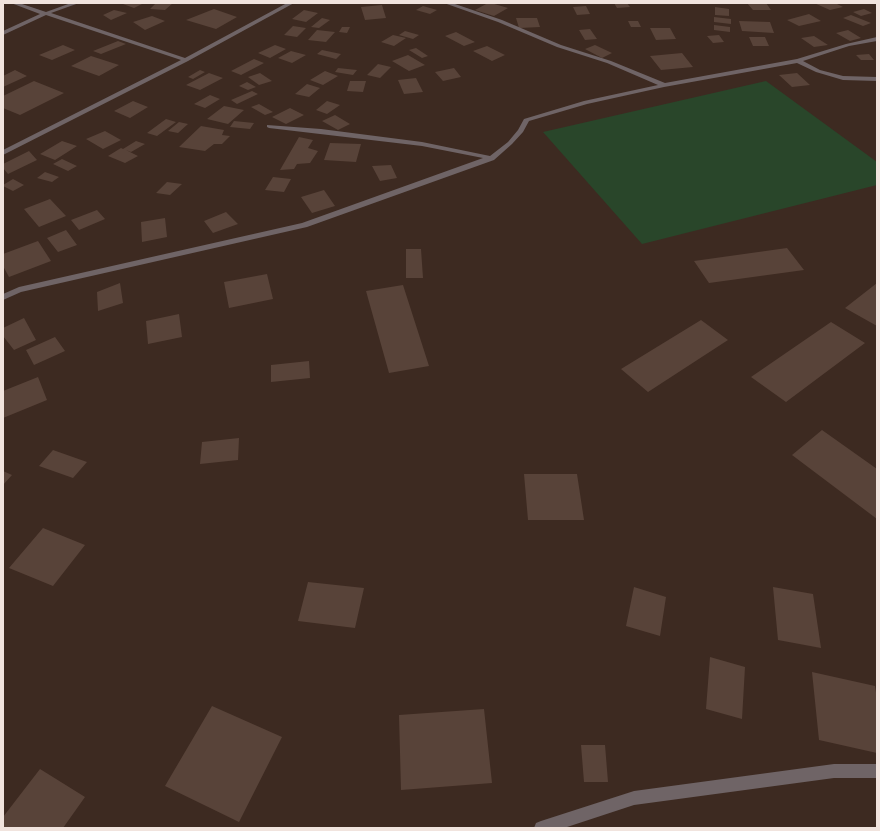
<!DOCTYPE html>
<style>
body{margin:0}
#map{position:relative;width:880px;height:831px;overflow:hidden;background:#3d2a21;font-family:"IBM Plex Sans",sans-serif}
canvas{display:block}
.frame{position:absolute;inset:0;border:4px solid #f1e4de;pointer-events:none}
</style>
<div id="map">
<canvas width="880" height="831"></canvas>
<div class="frame"></div>
</div>
<script>
const c = document.querySelector('canvas').getContext('2d');
c.lineJoin = 'round';
function fill(path, color) { c.fillStyle = color; c.fill(path, 'evenodd'); }
const toPath = rows => new Path2D(rows.map(r => 'M' + r).join(''));
fill(toPath([
 [766,81,877,162,877,185,642,244,543,132]
]), '#29462a');
fill(toPath([
 [125,3,144,3,134,8,123,4],
 [156,3,173,3,165,10,150,9],
 [488,3,491,3,508,8,494,16,475,10],
 [614,3,627,3,630,7,617,8],
 [747,3,766,3,771,10,753,10],
 [814,3,835,3,843,7,830,10],
 [382,5,386,18,365,20,361,7],
 [423,6,437,10,430,14,416,10],
 [586,6,590,14,577,15,573,7],
 [715,7,729,9,729,16,715,15],
 [214,9,237,17,216,29,186,20],
 [864,9,872,13,861,16,853,12],
 [114,10,127,13,111,20,103,15],
 [304,10,318,13,306,22,292,19],
 [809,14,821,21,799,26,787,20],
 [851,15,871,23,863,26,843,18],
 [152,16,165,21,145,30,133,22],
 [714,17,731,19,731,24,714,22],
 [322,18,330,20,319,28,311,27],
 [516,18,537,18,540,27,519,28],
 [628,21,638,21,641,27,631,27],
 [739,21,770,22,774,33,742,31],
 [714,25,730,27,730,32,714,30],
 [293,26,306,28,297,37,284,35],
 [342,27,350,27,347,33,339,32],
 [650,28,670,28,676,39,656,40],
 [590,29,597,39,585,40,579,30],
 [317,30,335,32,326,42,308,40],
 [848,30,861,38,850,41,836,33],
 [405,31,419,35,413,39,399,35],
 [456,32,475,42,464,46,445,36],
 [393,35,406,38,394,46,381,42],
 [719,35,724,42,713,43,707,36],
 [814,36,828,45,814,47,801,38],
 [749,37,765,37,769,46,753,46],
 [118,41,126,44,101,54,93,51],
 [63,45,75,50,52,60,39,55],
 [275,45,286,49,270,58,258,53],
 [595,45,612,53,602,58,585,49],
 [487,46,505,55,492,61,473,51],
 [416,48,428,56,422,58,409,50],
 [322,50,341,54,336,59,317,54],
 [291,51,306,55,292,63,278,58],
 [682,53,693,67,661,70,650,56],
 [869,54,874,60,861,60,856,55],
 [408,55,425,65,409,71,392,61],
 [91,56,119,65,99,76,71,66],
 [254,59,264,63,241,75,231,71],
 [378,64,391,67,380,78,367,75],
 [338,68,357,70,353,75,335,72],
 [454,68,461,77,443,81,435,72],
 [15,70,27,76,3,87,3,76],
 [200,70,205,72,193,79,188,77],
 [325,71,338,76,323,85,310,80],
 [209,73,223,78,200,90,186,85],
 [260,73,272,81,259,85,248,77],
 [797,73,810,85,792,87,779,75],
 [416,78,423,92,404,94,398,80],
 [34,81,64,93,20,115,3,108,3,96],
 [350,81,366,81,363,92,347,91],
 [247,82,256,87,248,90,239,86],
 [307,84,320,88,309,97,295,94],
 [252,91,258,94,237,104,231,100],
 [210,95,220,99,205,108,194,104],
 [133,101,148,107,130,118,114,111],
 [327,101,340,105,327,114,316,110],
 [259,104,273,112,265,115,251,107],
 [224,106,244,110,228,124,207,119],
 [290,108,304,115,286,124,272,117],
 [335,115,350,124,338,130,322,121],
 [166,119,176,122,157,136,147,133],
 [234,121,254,123,250,129,230,127],
 [179,122,188,124,178,133,168,131],
 [201,126,224,130,222,135,230,136,222,144,214,144,205,151,179,147],
 [105,131,121,140,103,149,86,139],
 [299,137,313,140,308,148,318,151,310,163,297,164,294,169,280,170],
 [62,141,77,146,55,160,40,154],
 [136,141,145,144,131,152,126,150,138,156,125,163,108,156,121,148,123,149],
 [330,143,361,144,356,162,324,160],
 [29,151,37,160,8,174,3,168,3,164],
 [62,159,77,166,68,171,53,164],
 [391,165,397,178,380,181,372,166],
 [45,172,59,177,52,182,37,178],
 [273,177,291,179,284,192,265,190],
 [13,179,24,185,13,191,3,186,3,185],
 [167,182,182,184,170,195,156,193],
 [324,190,335,206,312,213,301,197],
 [50,199,66,216,39,227,24,209],
 [97,210,105,219,79,230,71,220],
 [226,212,238,224,213,233,204,221],
 [165,218,167,237,142,242,141,222],
 [66,230,77,245,58,252,47,238],
 [38,241,51,261,9,277,3,266,3,254],
 [787,248,804,270,709,283,694,261],
 [406,249,421,249,423,278,406,278],
 [267,274,273,299,229,308,224,282],
 [120,283,123,303,98,311,97,292],
 [877,283,877,326,845,308],
 [403,285,429,366,389,373,366,291],
 [179,314,182,337,148,344,146,321],
 [24,318,36,340,14,350,3,336,3,328],
 [701,320,728,340,648,392,621,369],
 [831,322,865,343,786,402,751,377],
 [55,337,65,351,34,365,26,350],
 [309,361,310,378,271,382,271,365],
 [38,377,47,400,3,418,3,391],
 [822,430,877,469,877,519,792,455],
 [239,438,238,460,200,464,202,442],
 [53,450,87,462,73,478,39,466],
 [3,471,12,475,3,485],
 [524,474,577,474,584,520,528,520],
 [43,528,85,545,53,586,9,568],
 [308,582,364,588,355,628,298,621],
 [634,587,666,597,660,636,626,626],
 [773,587,813,594,821,648,778,640],
 [710,657,745,667,742,719,706,709],
 [812,672,875,686,877,699,877,753,819,740],
 [212,706,282,737,239,822,165,786],
 [484,709,492,783,401,790,399,715],
 [581,745,605,745,608,782,584,782],
 [40,769,85,797,63,828,3,828,3,817]
]), '#584339');
fill(toPath([
 [11,3,19,3,46,12,71,3,79,3,51,13,185,58,287,3,294,3,188,61,3,155,3,150,181,60,46,15,3,35,3,31,40,14,11,3],
 [444,3,452,3,502,20,561,45,611,61,665,83,797,59,846,44,877,37,877,41,849,46,803,61,820,70,843,76,877,77,877,81,843,80,816,72,797,63,664,87,587,104,529,121,523,132,512,144,494,160,307,227,21,292,3,300,3,294,19,287,302,223,483,158,422,146,269,128,267,127,267,125,321,129,422,142,490,156,508,142,518,130,524,119,584,101,658,85,607,63,557,47,498,22,444,3],
 [834,764,877,764,877,778,834,778,634,805,564,828,534,828,536,823,541,821,634,791,834,764]
]), '#6f6466');
</script>
